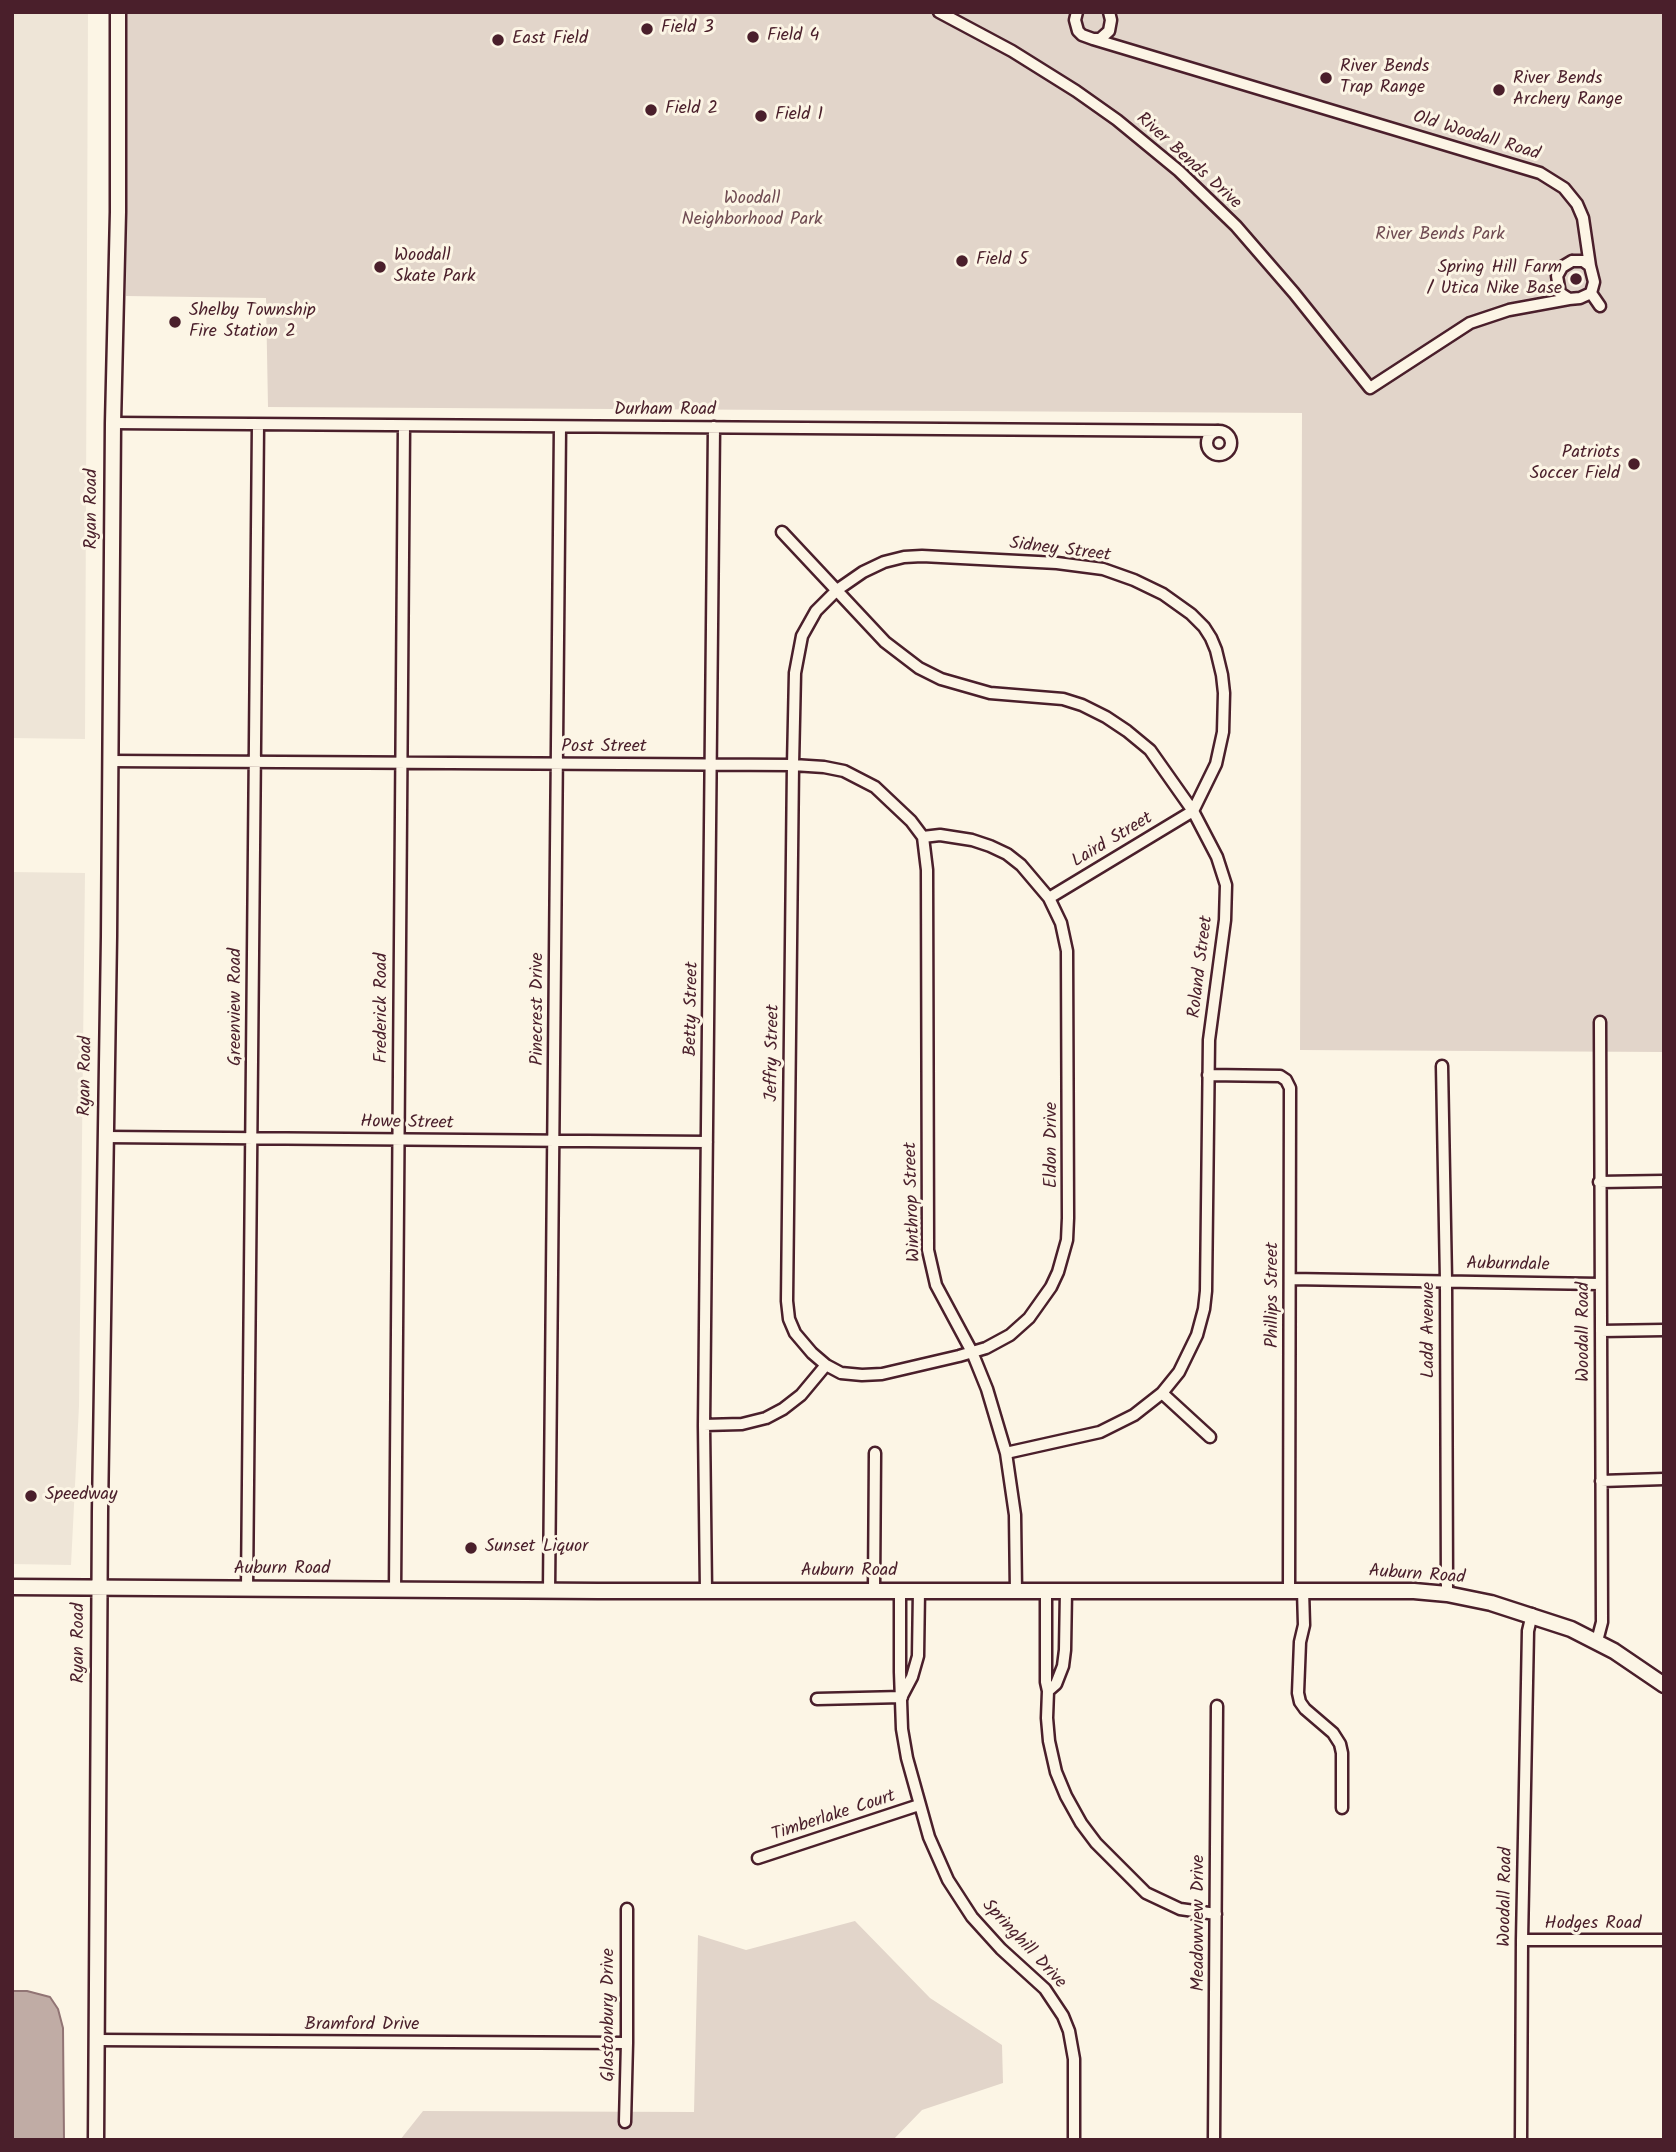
<!DOCTYPE html>
<style>
body{margin:0}
#map{position:relative;width:1676px;height:2152px;overflow:hidden;background:#fcf5e5;font-family:Kalam,sans-serif}
canvas{display:block}
.frame{position:absolute;inset:0;border:14px solid #4a1f2b;pointer-events:none}
</style>
<div id="map">
<canvas width="1676" height="2152"></canvas>
<div class="frame"></div>
</div>
<script>
const c = document.querySelector('canvas').getContext('2d');
c.lineJoin = 'round';
function fill(path, color) { c.fillStyle = color; c.fill(path, 'evenodd'); }
const toPath = rows => new Path2D(rows.map(r => 'M' + r).join(''));
function stroke(path, color, width, dash) { c.strokeStyle = color; c.lineWidth = width; c.lineCap = dash ? 'butt' : 'round'; c.setLineDash(dash || []); c.stroke(path); }
function write(font, color, halo, rows, align = 'center') {
  c.font = font + ' Kalam,sans-serif'; c.lineWidth = 6; c.setLineDash([]); c.textBaseline = 'middle'; c.strokeStyle = halo; c.fillStyle = color; for (const [text, x, y, turn = 0] of rows) {
    c.save(); c.translate(x, y); c.rotate((+turn || 0) * Math.PI / 180); c.textAlign = isNaN(turn) ? turn : align; if (halo) c.strokeText(text, 0, 0); c.fillText(text, 0, 0); c.restore();
  }
}
fill(toPath([
 [12,12,88,12,85,739,12,738],
 [12,872,85,873,79,1406,71,1565,12,1564]
]), '#eee5d7');
fill(toPath([
 [127,12,1664,12,1664,1052,1300,1050,1302,413,268,407,266,298,126,296],
 [855,1921,930,1998,1002,2045,1003,2083,922,2110,893,2140,400,2140,423,2111,694,2112,698,1935,746,1950]
]), '#e2d5ca');
const water = toPath([
 [12,1991,27,1991,50,1997,58,2009,63,2028,64,2140,12,2140,12,1991]
]);
fill(water, '#c0aca5');
stroke(water, '#917474', 2);
const street = toPath([
 [939,12,1012,51,1076,91,1117,120,1179,171,1236,226,1294,293,1370,388,1470,323,1509,310,1569,299],
 [1077,12,1075,20,1078,31,1082,35,1093,39,1100,39,1109,31,1111,20,1109,12],
 [1093,39,1540,173,1564,188,1577,204,1583,218,1590,266],
 [1572,261,1583,261,1590,266,1594,282,1591,293,1580,298,1569,299,1560,293,1557,276,1562,267,1572,261],
 [1591,293,1600,306],
 [113,423,1218,431],
 '1207 443a12 12 0 1 1 24 0a12 12 0 1 1-24 0Z',
 [782,532,885,642,919,668,941,679,990,693,1063,699,1082,705,1106,717,1127,731,1150,750,1193,811,1217,857,1226,885,1225,920,1209,1040,1206,1291,1204,1309,1197,1335,1179,1372,1162,1393,1134,1415,1100,1432,1006,1453],
 [110,761,793,765,824,767,844,771,875,787,911,821,923,837,940,835,972,840,990,846,1007,854,1021,865,1049,898,1061,923,1067,951,1068,1218,1067,1240,1058,1272,1051,1287,1029,1318,1010,1335,986,1348,959,1356,882,1374,862,1375,841,1373,826,1365,812,1353,795,1333,789,1319,787,1301,793,765,795,673,802,636,816,611,837,590,863,572,884,562,904,557,922,556,1057,563,1103,569,1134,580,1163,594,1191,614,1204,627,1211,638,1216,650,1222,675,1224,693,1223,732,1216,764,1193,811,1049,898],
 [923,837,927,870,928,1250,936,1285,972,1352,987,1389,1006,1453,1015,1515,1016,1592],
 [1442,1066,1446,1280,1447,1594],
 [1208,1075,1280,1076,1286,1080,1290,1088,1289,1590],
 [105,1137,707,1142],
 [1599,1182,1664,1181],
 [1290,1279,1600,1284],
 [1601,1331,1664,1330],
 [1162,1393,1210,1437],
 [704,1425,742,1424,766,1418,783,1409,801,1395,826,1365],
 [1601,1481,1664,1479],
 [247,1589,258,425],
 [395,1590,404,426],
 [1303,1590,1304,1625,1300,1642,1298,1693,1300,1702,1305,1709,1333,1733,1340,1744,1342,1753,1342,1808],
 [549,1591,560,427],
 [706,1591,704,1425,714,427],
 [874,1591,875,1453],
 [900,1591,900,1672,902,1729,907,1758,929,1837,948,1880,972,1917,1001,1949,1045,1989,1063,2016,1069,2031,1074,2059,1074,2140],
 [1046,1591,1046,1682,1048,1691,1047,1718,1049,1741,1056,1772,1066,1796,1081,1823,1096,1843,1146,1893,1180,1909,1216,1914],
 [1597,1641,1602,1622,1600,1022],
 [1048,1691,1056,1684,1063,1666,1065,1650,1066,1591],
 [902,1696,912,1677,918,1656,919,1591],
 [817,1699,902,1697],
 [758,1858,919,1805],
 [1522,1940,1664,1940],
 [97,2040,627,2043],
 [625,2122,627,2043,627,1909],
 [1214,2140,1217,1706],
 [1521,2140,1522,1940,1528,1631,1532,1614]
]);
const secondary = toPath([
 [12,1587,598,1591,1414,1591,1447,1594,1491,1603,1571,1629,1614,1651,1664,1685],
 [96,2140,100,1511,109,937,113,423,118,212,118,12]
]);
stroke(street, '#4a1f2b', 15);
stroke(secondary, '#4a1f2b', 19);
stroke(street, '#fcf5e5', 10);
stroke(secondary, '#fcf5e5', 14);
for (const [x, y, r, color] of [
 [647,29,7,"#4a1f2b"],
 [753,37,7,"#4a1f2b"],
 [498,40,7,"#4a1f2b"],
 [1326,78,7,"#4a1f2b"],
 [1499,90,7,"#4a1f2b"],
 [651,110,7,"#4a1f2b"],
 [761,116,7,"#4a1f2b"],
 [962,261,7,"#4a1f2b"],
 [380,267,7,"#4a1f2b"],
 [1576,279,7,"#4a1f2b"],
 [175,322,7,"#4a1f2b"],
 [1634,464,7,"#4a1f2b"],
 [31,1496,7,"#4a1f2b"],
 [471,1548,7,"#4a1f2b"]
]) { const dot = new Path2D(); dot.arc(x, y, r, 0, 2 * Math.PI); c.fillStyle = color; c.fill(dot); stroke(dot, '#fcf5e5', 2.5); }
write('18px', '#4a1f2b', '#fcf5e5', [
 ["Field 3",661,29],
 ["Field 4",767,37],
 ["East Field",512,40],
 ["River Bends",1340,68],
 ["Trap Range",1340,89],
 ["River Bends",1513,80],
 ["Archery Range",1513,101],
 ["Field 2",665,110],
 ["Field 1",775,116],
 ["Woodall",394,257],
 ["Skate Park",394,278],
 ["Field 5",976,261],
 ["Spring Hill Farm",1562,269,"right"],
 ["/ Utica Nike Base",1562,290,"right"],
 ["Shelby Township",189,312],
 ["Fire Station 2",189,333],
 ["Patriots",1620,454,"right"],
 ["Soccer Field",1620,475,"right"],
 ["Speedway",45,1496],
 ["Sunset Liquor",485,1548]
], 'left');
write('18px', '#4a1f2b', '#fcf5e5', [
 ["Old Woodall Road",1476,137,17],
 ["River Bends Drive",1188,162,42],
 ["Durham Road",665,411],
 ["Ryan Road",93,509,-90],
 ["Sidney Street",1060,551,7],
 ["Post Street",604,748],
 ["Laird Street",1113,841,-31],
 ["Roland Street",1202,967,-83],
 ["Greenview Road",237,1007,-90],
 ["Frederick Road",383,1008,-90],
 ["Pinecrest Drive",539,1009,-90],
 ["Betty Street",693,1009,-89],
 ["Jeffry Street",774,1053,-89],
 ["Ryan Road",87,1076,-89],
 ["Howe Street",407,1124,1],
 ["Eldon Drive",1053,1145,-90],
 ["Winthrop Street",914,1202,-92],
 ["Auburndale",1508,1266,1],
 ["Phillips Street",1274,1295,-90],
 ["Ladd Avenue",1430,1330,-90],
 ["Woodall Road",1585,1332,-90],
 ["Auburn Road",282,1570],
 ["Auburn Road",849,1572],
 ["Auburn Road",1417,1576,4],
 ["Ryan Road",80,1643,-90],
 ["Timberlake Court",834,1817,-18],
 ["Woodall Road",1507,1897,-89],
 ["Meadowview Drive",1200,1923,-90],
 ["Hodges Road",1593,1925],
 ["Springhill Drive",1023,1945,47],
 ["Glastonbury Drive",610,2015,-90],
 ["Bramford Drive",362,2026]
]);
write('18px', '#704c53', '#fcf5e5', [
 ["Woodall",752,200],
 ["Neighborhood Park",752,221],
 ["River Bends Park",1440,236]
]);
</script>
